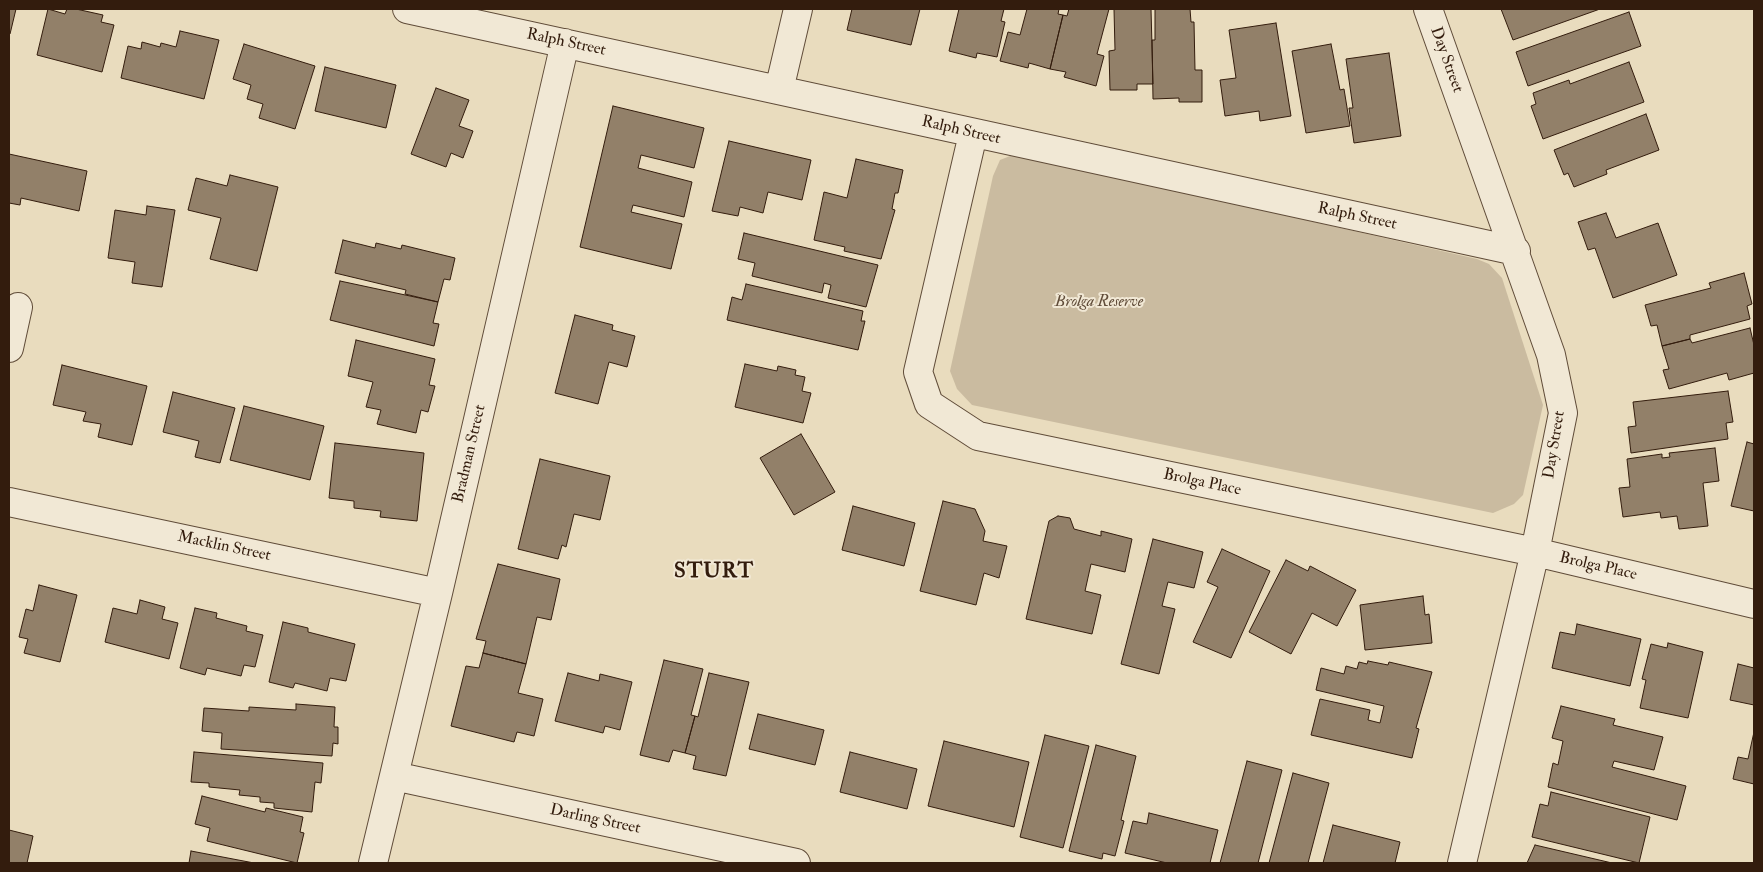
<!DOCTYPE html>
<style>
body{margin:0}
#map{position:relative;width:1763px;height:872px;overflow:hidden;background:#e9dcbe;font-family:"IM FELL Double Pica",serif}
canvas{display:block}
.frame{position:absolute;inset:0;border:10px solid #331c0d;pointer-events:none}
</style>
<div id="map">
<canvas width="1763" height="872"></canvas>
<div class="frame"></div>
</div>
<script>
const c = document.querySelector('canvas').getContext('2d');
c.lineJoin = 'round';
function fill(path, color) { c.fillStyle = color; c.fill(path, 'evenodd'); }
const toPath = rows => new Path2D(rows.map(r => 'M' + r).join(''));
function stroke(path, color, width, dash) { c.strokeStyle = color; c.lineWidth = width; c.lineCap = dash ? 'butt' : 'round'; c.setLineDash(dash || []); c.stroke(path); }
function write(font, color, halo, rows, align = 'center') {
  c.font = font + ' "IM FELL Double Pica",serif'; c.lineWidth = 4; c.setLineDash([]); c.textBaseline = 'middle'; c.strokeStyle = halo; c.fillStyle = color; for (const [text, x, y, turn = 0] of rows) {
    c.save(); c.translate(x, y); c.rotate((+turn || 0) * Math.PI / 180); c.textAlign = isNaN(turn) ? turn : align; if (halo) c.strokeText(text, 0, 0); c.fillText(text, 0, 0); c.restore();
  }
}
fill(toPath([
 [1015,154,1477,259,1489,264,1502,278,1543,405,1523,495,1514,504,1493,513,972,405,957,389,950,371,993,176,1000,160]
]), '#cabba0');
const building = toPath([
 [9,9,16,9,10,34,9,34,9,9],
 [48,9,65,14,67,9,76,9,103,15,101,22,114,25,102,72,37,55,48,9],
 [852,9,920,9,911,45,847,30,852,9],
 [959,9,1004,9,1001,21,1005,22,997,57,977,53,976,58,949,51,959,9],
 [1027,9,1059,9,1058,14,1063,15,1050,69,1029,63,1028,68,1000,61,1008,32,1020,35,1027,9],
 [1069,9,1109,9,1097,54,1104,56,1096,86,1064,77,1066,72,1050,69,1063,15,1067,16,1069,9],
 [1114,9,1151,9,1153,84,1137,84,1137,90,1110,90,1109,51,1115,50,1114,9],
 [1155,9,1190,9,1191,22,1194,22,1195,70,1202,70,1202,102,1179,102,1179,98,1153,99,1152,40,1155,40,1155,9],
 [1501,9,1600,9,1513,40,1501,9],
 [1629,12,1641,46,1528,86,1516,52,1629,12],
 [1276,23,1291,116,1260,121,1259,111,1225,116,1220,80,1236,78,1229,30,1276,23],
 [180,31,219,40,204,99,121,78,128,46,141,49,142,42,160,47,161,43,176,47,180,31],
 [244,44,315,66,295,129,259,118,263,104,247,99,251,85,233,79,244,44],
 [1331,44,1340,90,1344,89,1350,126,1306,133,1292,51,1331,44],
 [1389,53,1401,136,1354,143,1349,108,1353,108,1346,59,1389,53],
 [1629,62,1644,102,1543,139,1531,106,1536,104,1533,93,1569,80,1570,84,1629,62],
 [325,67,396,85,386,128,315,111,325,67],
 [436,88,469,100,459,126,473,131,463,158,451,153,446,167,411,154,436,88],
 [613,106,704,128,694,168,641,155,638,168,692,182,684,217,633,205,631,212,682,224,671,269,580,247,613,106],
 [1646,114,1659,150,1606,170,1607,174,1574,187,1568,173,1564,175,1554,150,1646,114],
 [729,141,811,160,802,200,768,192,763,213,740,207,738,216,712,211,729,141],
 [9,154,87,171,79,211,21,198,20,205,9,203,9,154],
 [856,159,903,170,898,193,895,193,892,209,895,210,881,259,844,251,845,247,814,240,824,192,847,198,856,159],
 [230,175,278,187,257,271,210,259,221,218,188,210,196,178,227,186,230,175],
 [147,206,175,210,162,287,132,283,135,262,108,258,115,210,146,215,147,206],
 [1606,213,1616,238,1658,223,1677,275,1613,298,1595,248,1588,250,1578,222,1606,213],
 [744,233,878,265,866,307,828,298,831,285,824,283,822,293,752,276,755,263,738,259,744,233],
 [343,240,375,248,376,243,401,249,402,245,455,258,450,280,444,279,438,302,405,294,406,290,335,273,343,240],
 [1744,273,1752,304,1747,306,1750,319,1690,335,1690,339,1662,346,1657,325,1651,326,1645,305,1711,288,1709,283,1744,273],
 [340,281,438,302,433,323,439,324,434,346,330,320,340,281],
 [746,284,863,311,861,321,865,321,858,350,727,320,732,297,742,300,746,284],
 [575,315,613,325,612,330,635,336,627,367,609,362,598,404,555,393,575,315],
 [1750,328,1754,345,1754,373,1729,380,1727,373,1669,389,1663,370,1669,369,1662,346,1690,339,1692,343,1750,328],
 [356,340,435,359,429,385,435,386,428,412,421,410,416,433,377,424,381,410,366,407,373,382,348,376,356,340],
 [745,364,777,371,778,366,796,370,795,375,805,377,802,391,811,393,803,423,735,407,745,364],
 [62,365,147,386,132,445,98,437,101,424,83,421,86,412,53,405,62,365],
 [1728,391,1733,422,1726,423,1728,439,1631,453,1628,427,1636,426,1633,402,1728,391],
 [173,392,235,408,220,463,195,457,199,441,163,432,173,392],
 [244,406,324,426,310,480,230,460,244,406],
 [801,434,835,492,794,515,760,458,801,434],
 [1747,442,1754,444,1754,511,1731,506,1747,442],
 [335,443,424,453,417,521,380,517,381,511,354,508,354,501,329,498,335,443],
 [1715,448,1719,481,1703,483,1708,526,1679,529,1677,516,1661,518,1660,512,1623,517,1619,488,1630,487,1627,459,1662,454,1662,458,1670,457,1669,453,1715,448],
 [540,459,610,476,600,520,574,514,566,547,562,545,558,559,518,549,540,459],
 [943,501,975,509,985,531,983,541,1007,546,999,578,984,573,976,605,920,591,943,501],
 [853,506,915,523,904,566,842,550,853,506],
 [1058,516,1070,518,1074,529,1101,536,1101,531,1132,539,1125,572,1091,564,1085,591,1101,595,1092,634,1026,619,1049,521,1058,516],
 [1153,539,1203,552,1194,588,1168,582,1162,606,1175,609,1159,674,1121,664,1153,539],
 [1222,549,1270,571,1231,658,1193,642,1218,587,1207,582,1222,549],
 [1286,560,1308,571,1310,566,1356,590,1337,626,1312,613,1291,654,1249,632,1286,560],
 [498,564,560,579,551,620,537,617,526,664,483,653,486,641,476,639,498,564],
 [39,585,77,595,60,662,24,653,28,639,19,637,26,609,33,611,39,585],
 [1423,596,1425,615,1429,614,1432,643,1365,650,1360,605,1423,596],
 [140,600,165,607,162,619,178,623,169,659,105,642,113,608,137,614,140,600],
 [195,608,217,613,216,618,247,626,246,631,263,635,255,667,244,665,241,676,207,668,205,675,180,668,195,608],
 [283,622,308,628,308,632,355,644,346,681,330,678,327,691,295,683,293,688,269,682,283,622],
 [1577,624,1641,639,1630,686,1552,668,1560,632,1575,635,1577,624],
 [1668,643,1703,652,1688,718,1640,708,1646,680,1642,679,1651,644,1667,648,1668,643],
 [483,653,526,664,518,693,543,699,534,736,517,732,514,742,451,726,466,666,479,668,483,653],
 [664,660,703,669,691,715,695,716,685,753,673,750,669,762,640,755,664,660],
 [1368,661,1388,665,1389,662,1432,672,1416,728,1419,729,1412,758,1311,735,1320,699,1370,710,1368,720,1380,723,1384,706,1316,690,1321,668,1344,674,1346,666,1357,669,1359,662,1367,664,1368,661],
 [1738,664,1754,668,1754,705,1730,700,1738,664],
 [568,673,599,681,600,674,632,682,620,730,605,726,603,733,555,721,568,673],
 [709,673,749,682,726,776,693,769,696,756,685,753,695,716,698,717,709,673],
 [296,704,335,707,334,727,338,727,338,744,333,743,332,756,221,749,222,733,202,731,204,708,249,711,249,707,296,710,296,704],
 [1561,706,1615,719,1613,725,1663,737,1654,770,1614,761,1612,767,1686,786,1677,820,1548,787,1553,763,1558,765,1563,741,1552,738,1561,706],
 [758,714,824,730,815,765,749,749,758,714],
 [1754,732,1754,784,1733,779,1738,757,1748,759,1754,732],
 [1045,735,1089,746,1063,848,1020,837,1045,735],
 [944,741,1029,762,1014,827,928,806,944,741],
 [1096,745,1136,756,1121,820,1124,821,1115,856,1103,853,1102,859,1069,851,1096,745],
 [194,752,323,763,321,783,315,782,312,812,274,808,274,803,260,802,260,797,239,795,240,790,209,787,209,783,191,782,194,752],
 [850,752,917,769,907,809,840,792,850,752],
 [1247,761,1282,770,1258,863,1220,863,1247,761],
 [1293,773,1329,783,1308,863,1269,863,1293,773],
 [1551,792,1650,817,1639,863,1532,837,1540,804,1548,806,1551,792],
 [202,796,265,812,266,808,303,817,300,832,304,833,297,863,207,841,210,828,195,824,202,796],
 [1149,813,1218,830,1210,863,1167,863,1125,853,1133,821,1147,824,1149,813],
 [1333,825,1400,842,1395,863,1323,863,1333,825],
 [9,830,33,836,27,863,9,863,9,830],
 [1535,845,1612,863,1527,863,1535,845],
 [191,851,254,863,189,863,191,851]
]);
fill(building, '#928069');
stroke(building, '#331c0d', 1);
const minor = toPath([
 [407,9,1516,251],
 [1428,9,1551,355,1563,413,1535,552,1462,863],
 [779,90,798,9],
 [973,134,918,372,929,404,978,436,1535,552,1754,604],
 [9,348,18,307],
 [9,502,438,593],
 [394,776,796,863],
 [373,863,438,593,565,43]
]);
stroke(minor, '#604c39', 30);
stroke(minor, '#f1e8d5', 28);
write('16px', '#331c0d', '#f1e8d5', [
 ["Ralph Street",566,43,12],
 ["Day Street",1446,60,70],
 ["Ralph Street",961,131,13],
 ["Ralph Street",1357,217,12],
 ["Day Street",1555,445,-81],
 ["Bradman Street",470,454,-77],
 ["Brolga Place",1202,483,12],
 ["Macklin Street",224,547,12],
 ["Brolga Place",1598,567,13],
 ["Darling Street",595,820,12]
]);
write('italic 16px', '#604c39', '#f1e8d5', [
 ["Brolga Reserve",1099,303]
]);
c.letterSpacing = '1px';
write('bold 21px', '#331c0d', '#f1e8d5', [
 ["STURT",714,572]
]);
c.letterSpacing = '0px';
</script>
